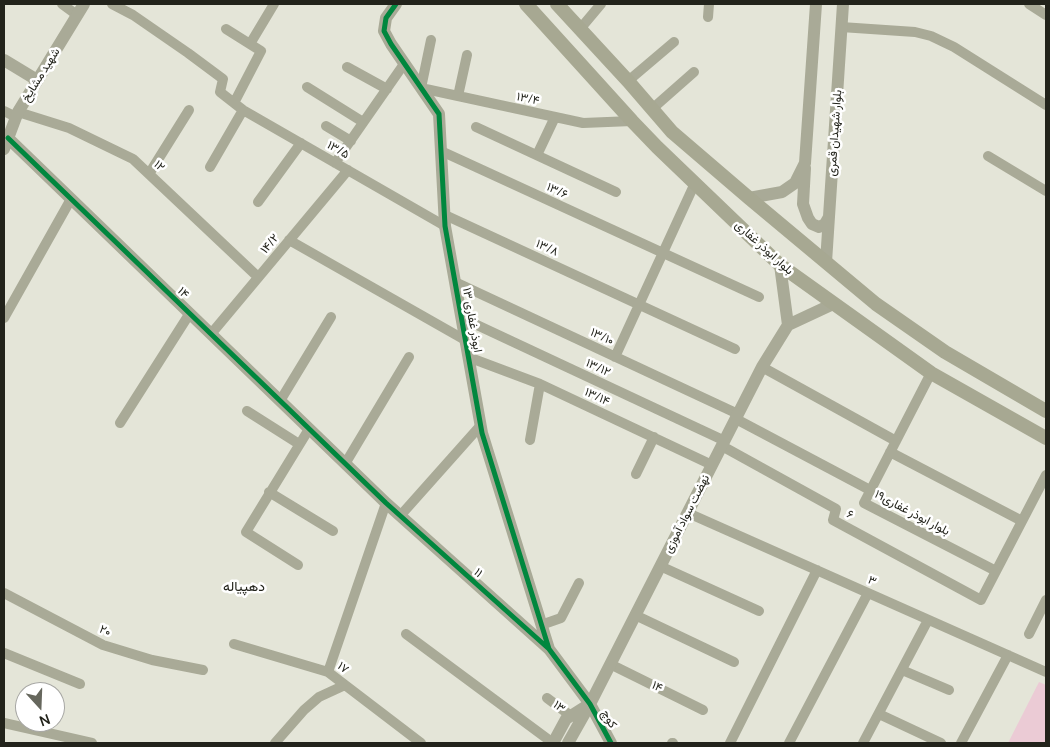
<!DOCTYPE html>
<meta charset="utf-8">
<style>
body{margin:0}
#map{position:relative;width:1050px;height:747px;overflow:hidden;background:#e4e5d8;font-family:Manrope,sans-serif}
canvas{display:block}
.frame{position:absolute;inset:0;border:5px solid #22231b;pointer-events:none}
.north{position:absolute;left:15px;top:682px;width:50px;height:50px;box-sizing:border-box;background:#fff;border:1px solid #a7a7a4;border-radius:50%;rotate:160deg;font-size:14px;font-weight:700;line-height:20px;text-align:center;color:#22231b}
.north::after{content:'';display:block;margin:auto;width:18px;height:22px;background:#66675d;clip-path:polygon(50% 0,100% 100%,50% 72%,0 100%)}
</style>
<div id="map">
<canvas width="1050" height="747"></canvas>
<div class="frame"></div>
<div class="north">N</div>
</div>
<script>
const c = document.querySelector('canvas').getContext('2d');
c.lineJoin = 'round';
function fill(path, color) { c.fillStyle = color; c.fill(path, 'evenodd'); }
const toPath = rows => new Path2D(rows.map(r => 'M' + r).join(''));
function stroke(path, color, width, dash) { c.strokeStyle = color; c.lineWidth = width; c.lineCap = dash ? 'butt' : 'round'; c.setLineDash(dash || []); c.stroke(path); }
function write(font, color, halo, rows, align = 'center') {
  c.font = font + ' Manrope,Vazirmatn,sans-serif'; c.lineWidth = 5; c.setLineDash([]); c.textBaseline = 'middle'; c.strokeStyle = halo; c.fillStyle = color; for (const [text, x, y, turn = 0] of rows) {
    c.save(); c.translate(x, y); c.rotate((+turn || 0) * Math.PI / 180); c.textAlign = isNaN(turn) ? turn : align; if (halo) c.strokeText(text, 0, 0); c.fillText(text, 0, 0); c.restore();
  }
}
fill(toPath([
 [1039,682,1046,685,1046,743,1008,743]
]), '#ebcbd5');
stroke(toPath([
 [62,4,77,15],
 [112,4,133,15,188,53,223,79,220,92,243,110,445,226],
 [1029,4,1046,15],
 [708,17,709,4],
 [841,27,915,32,931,36,954,47,1046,105],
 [226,29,261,51,234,103],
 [580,29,601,4],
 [431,40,421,88,583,123,632,121],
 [250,44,274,4],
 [347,67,387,89],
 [628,81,674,42],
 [307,87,363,122],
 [458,96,467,55],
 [652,109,694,72],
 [4,111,16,117],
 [18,112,69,128,133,159,258,277],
 [326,126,351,141],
 [476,127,616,192],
 [441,151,759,297],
 [537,155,555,117],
 [988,156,1046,191],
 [335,163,404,64],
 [210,167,243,110],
 [149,174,189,110],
 [258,202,301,143],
 [445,215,735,349],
 [289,240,465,340],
 [455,282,738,414],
 [4,318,71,199],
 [462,318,725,441],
 [211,334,348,170],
 [468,357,540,384,712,465],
 [615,357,695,183],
 [762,367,896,441],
 [931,373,864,503,996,571],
 [280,401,331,317],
 [247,411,299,444],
 [736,419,870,490],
 [120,423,190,313],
 [530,440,540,384],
 [722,446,836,509,833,520,981,600,1046,475],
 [890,452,1022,521],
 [345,464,409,357],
 [636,474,654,437],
 [269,492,333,531],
 [688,513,1046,672],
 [400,516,481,425],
 [298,565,246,532,309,429],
 [660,566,759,611],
 [4,593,103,645,152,660,203,670],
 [635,615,734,662],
 [541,625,561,618,579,583],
 [406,634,553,743],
 [1029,634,1046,600],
 [234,644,328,672,421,743],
 [4,653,80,684],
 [610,664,703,710],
 [902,670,949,690],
 [328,672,386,503],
 [547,698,571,716],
 [879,714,941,743],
 [4,723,92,743],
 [275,743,304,710,319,697,345,685],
 [672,743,673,743],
 [730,743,817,570],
 [789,743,868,593],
 [863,743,928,620],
 [961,743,1008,655]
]), '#a9aa97', 10);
stroke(toPath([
 [396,4,386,18,384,31,391,44,439,114,445,226,482,433,549,649],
 [4,60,37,80],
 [8,138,386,503,549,649,590,704,611,743],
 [4,149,18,112,84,4],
 [805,168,803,204,808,218,812,224,819,227,825,224,829,217],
 [749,198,782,192,795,183,805,163,816,4],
 [826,262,843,4],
 [780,265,788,325],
 [788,325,833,304],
 [553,743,566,719,588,705],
 [568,743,590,704,762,367,788,325]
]), '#a9aa97', 12);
stroke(toPath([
 [526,4,632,121,657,147,780,265,931,373,1046,438],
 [557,4,628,81,672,132,749,198,876,304,945,352,1046,411]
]), '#a7a892', 14);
stroke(toPath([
 [396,4,386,18,384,31,391,44,439,114,445,226,482,433,549,649],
 [8,138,386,503,549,649,590,704,611,743]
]), '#00873e', 5);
write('12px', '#22231b', '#fff', [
 ["شهید مشایخ",41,75,-58],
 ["۱۳/۴",528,99,12],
 ["بلوار شهیدان قمری",835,133,-86],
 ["۱۳/۵",338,150,30],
 ["۱۲",159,166,43],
 ["۱۳/۶",557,191,25],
 ["۱۴/۲",270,244,-50],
 ["۱۳/۸",547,248,25],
 ["بلوار ابوذر غفاری",764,248,42],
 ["۱۴",183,293,44],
 ["۱۳ ابوذر غفاری",472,320,80],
 ["۱۳/۱۰",602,337,25],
 ["۱۳/۱۲",598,368,25],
 ["۱۳/۱۴",597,397,25],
 ["بلوار ابوذر غفاری۱۹",912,513,28],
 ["نهضت سواد آموزی",687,514,-63],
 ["۶",850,515,28],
 ["۱۱",478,573,42],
 ["۳",872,581,24],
 ["۲۰",105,631,25],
 ["۱۷",343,668,36],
 ["۱۴",657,687,26],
 ["۱۳",559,707,37],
 ["کوچ",609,719,61]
]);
write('14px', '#22231b', '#fff', [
 ["دهپیاله",244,587]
]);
</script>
